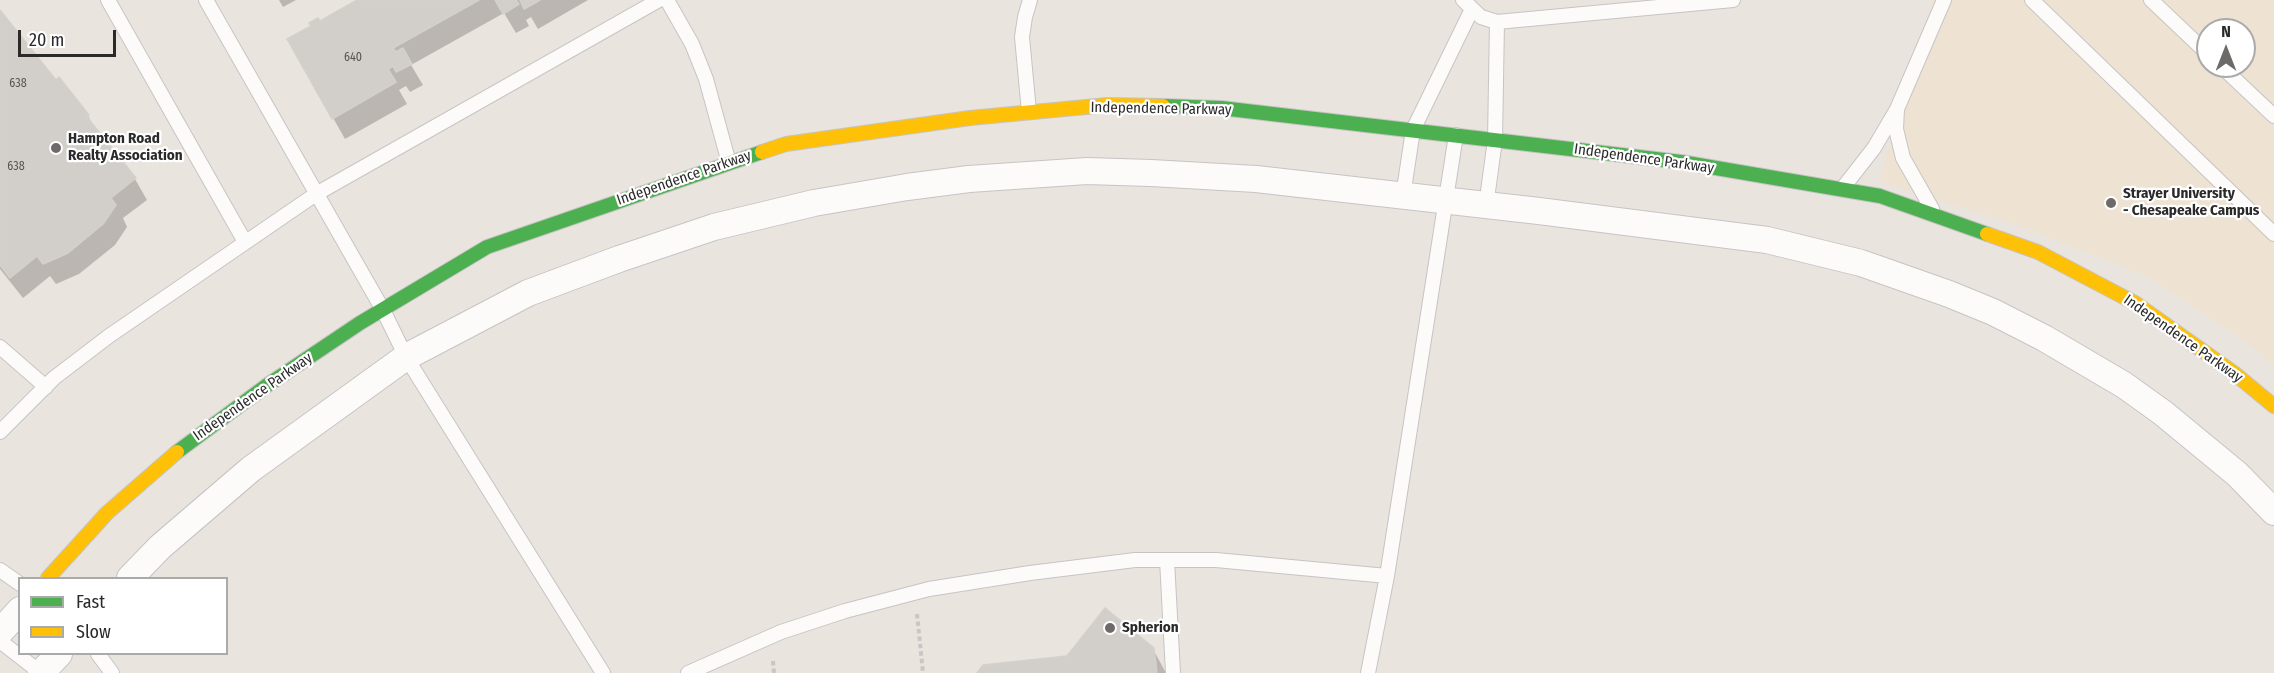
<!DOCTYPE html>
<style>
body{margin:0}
#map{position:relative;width:2274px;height:673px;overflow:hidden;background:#eae4de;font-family:"Fira Sans Condensed",sans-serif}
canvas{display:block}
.legend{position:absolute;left:18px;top:577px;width:210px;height:78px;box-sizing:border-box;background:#fff;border:2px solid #aaa;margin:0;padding:8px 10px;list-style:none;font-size:18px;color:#2a2a2a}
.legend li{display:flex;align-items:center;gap:12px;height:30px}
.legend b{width:30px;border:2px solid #aaa}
.north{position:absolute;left:2196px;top:18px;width:60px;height:60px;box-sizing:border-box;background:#fff;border:2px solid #aaa;border-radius:50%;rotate:0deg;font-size:16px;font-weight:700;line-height:24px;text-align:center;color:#2a2a2a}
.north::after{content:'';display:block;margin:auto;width:21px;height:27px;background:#6d6b69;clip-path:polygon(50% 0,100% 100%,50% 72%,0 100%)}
.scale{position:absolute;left:18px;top:30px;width:98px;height:27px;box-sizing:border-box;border:3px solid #2a2a2a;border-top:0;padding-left:8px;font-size:18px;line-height:21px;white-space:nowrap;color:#2a2a2a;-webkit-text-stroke:4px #fff;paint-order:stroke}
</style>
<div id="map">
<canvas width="2274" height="673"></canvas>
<ul class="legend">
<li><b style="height:8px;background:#4caf50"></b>Fast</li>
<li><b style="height:8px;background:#ffc107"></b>Slow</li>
</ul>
<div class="north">N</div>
<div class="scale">20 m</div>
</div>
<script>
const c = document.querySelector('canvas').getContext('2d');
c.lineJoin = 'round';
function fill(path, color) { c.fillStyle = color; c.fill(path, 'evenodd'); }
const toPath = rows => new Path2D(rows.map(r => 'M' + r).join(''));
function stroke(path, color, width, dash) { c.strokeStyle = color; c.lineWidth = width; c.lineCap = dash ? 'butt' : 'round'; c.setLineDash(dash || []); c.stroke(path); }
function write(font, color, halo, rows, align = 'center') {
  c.font = font + ' "Fira Sans Condensed",sans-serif'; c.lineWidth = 4.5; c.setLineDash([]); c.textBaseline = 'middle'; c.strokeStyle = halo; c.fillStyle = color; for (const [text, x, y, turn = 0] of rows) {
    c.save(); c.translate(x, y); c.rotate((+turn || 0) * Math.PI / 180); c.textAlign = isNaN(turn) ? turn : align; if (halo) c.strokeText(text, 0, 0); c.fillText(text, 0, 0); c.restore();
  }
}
fill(toPath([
 [1933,0,2274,0,2274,366,2247,343,2149,277,2017,225,1879,181],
 [2208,30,2244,30,2244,66,2208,66]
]), '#eee3d2');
fill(toPath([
 [279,0,296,0,283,7],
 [360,0,588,0,538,29,531,17,526,20,529,26,516,33,504,13,411,65,423,85,410,92,406,86,399,90,407,104,345,139,289,40],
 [0,13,55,82,88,116,98,134,135,179,147,200,123,218,127,227,115,245,79,274,56,284,50,276,23,298,0,269],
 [1153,649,1166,673,979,673,1068,657]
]), '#0003');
const building = toPath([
 [357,0,479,0,393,48,396,52,403,48,412,64,396,72,393,66,388,69,396,82,332,119,287,39,311,26,309,23,318,18,320,21,357,0],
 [495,0,516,0,519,4,503,14,495,0],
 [520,0,540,0,524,9,520,0],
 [0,10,56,80,59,77,89,115,87,117,136,178,111,198,116,205,103,224,68,253,43,264,37,256,10,278,0,265,0,10],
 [1105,608,1154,648,1157,673,977,673,983,665,1067,656,1105,608]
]);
fill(building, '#d2ceca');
stroke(building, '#d4d0cb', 1.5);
const lane = toPath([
 [108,0,245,242],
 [206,0,383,310,406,357,603,673],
 [667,0,692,44,706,79,729,163],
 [1463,0,1481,17,1497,22,1733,0],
 [2032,0,2274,234],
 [2151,0,2208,54],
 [2221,66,2274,116],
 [1897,109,1944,0],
 [1029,112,1022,37,1025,17,1030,0],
 [1842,189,1874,148,1897,109,1896,129,1903,158,1932,209],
 [1403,196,1413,130,1472,9],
 [1486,206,1495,140,1497,22],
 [0,347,46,387],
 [0,432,54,378,109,336,316,194,659,0],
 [1167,560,1173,673],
 [0,570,20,584],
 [0,641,41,673],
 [98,654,112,673],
 [688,673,781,632,845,611,929,589,1030,573,1135,560,1216,560,1387,576,1456,135],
 [1368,673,1387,576]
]);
const street = toPath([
 [130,578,160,547,251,469,406,357,528,293,619,259,714,227,814,203,907,187,969,179,1087,171,1151,173,1256,179,1539,211,1767,240,1861,263,1949,294,1993,312,2044,338,2124,385,2163,413,2237,474,2274,512],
 [0,632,20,610],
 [41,673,59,654]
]);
const fast = toPath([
 [1163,106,1221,108,1681,162,1880,196,1987,234],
 [177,452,266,386,360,323,487,247,762,152]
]);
const slow = toPath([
 [762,152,786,144,970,118,1107,105,1163,106],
 [1987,234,2038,252,2135,303,2234,373,2274,406],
 [48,578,107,513,177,452]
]);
stroke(lane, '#c6c4c4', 16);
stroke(street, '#c6c4c4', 28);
stroke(fast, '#c6c4c4', 16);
stroke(slow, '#c6c4c4', 16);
stroke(toPath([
 [917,614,923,673],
 [773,661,774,673]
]), '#c8c7c6', 4, [4.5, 3]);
stroke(lane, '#fcfbfa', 14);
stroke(street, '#fcfbfa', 26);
stroke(fast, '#4caf50', 14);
stroke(slow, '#ffc107', 14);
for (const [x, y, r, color] of [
 [56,148,6,"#6d6b69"],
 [2111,203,6,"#6d6b69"],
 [1110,628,6,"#6d6b69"]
]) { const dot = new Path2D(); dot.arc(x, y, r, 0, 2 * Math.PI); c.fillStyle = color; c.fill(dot); stroke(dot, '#fff', 2); }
write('12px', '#555453', null, [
 ["640",353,58],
 ["638",18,84],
 ["638",16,167]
]);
write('15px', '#2a2a2a', '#fff', [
 ["Independence Parkway",1161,109,1],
 ["Independence Parkway",1644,159,8],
 ["Independence Parkway",684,178,-19],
 ["Independence Parkway",2183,339,35],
 ["Independence Parkway",253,397,-35]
]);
write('bold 15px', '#2a2a2a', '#fff', [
 ["Hampton Road",68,139],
 ["Realty Association",68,156],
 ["Strayer University",2123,194],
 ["- Chesapeake Campus",2123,211],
 ["Spherion",1122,628]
], 'left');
</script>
